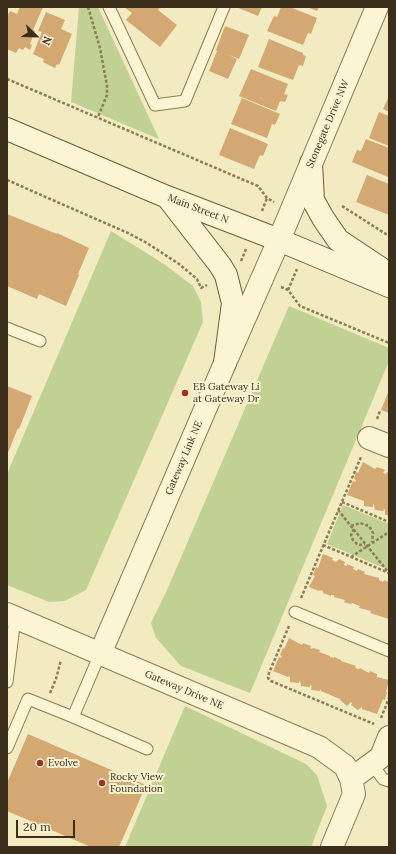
<!DOCTYPE html>
<style>
body{margin:0}
#map{position:relative;width:396px;height:854px;overflow:hidden;background:#f2eac0;font-family:Lora,serif}
canvas{display:block}
.frame{position:absolute;inset:0;border:8px solid #3b2f1c;pointer-events:none}
.north{position:absolute;left:16px;top:16px;width:40px;height:40px;-webkit-text-stroke:3px #f8f2d1;paint-order:stroke;rotate:113deg;font-size:11px;font-weight:700;line-height:16px;text-align:center;color:#3b2f1c}
.north::after{content:'';display:block;margin:auto;width:14px;height:18px;background:#3b2f1c;clip-path:polygon(50% 0,100% 100%,50% 72%,0 100%)}
.scale{position:absolute;left:16px;top:820px;width:59px;height:18px;box-sizing:border-box;border:2px solid #3b2f1c;border-top:0;padding-left:5px;font-size:12px;line-height:14px;white-space:nowrap;color:#3b2f1c;-webkit-text-stroke:3px #f8f2d1;paint-order:stroke}
</style>
<div id="map">
<canvas width="396" height="854"></canvas>
<div class="frame"></div>
<div class="north">N</div>
<div class="scale">20 m</div>
</div>
<script>
const c = document.querySelector('canvas').getContext('2d');
c.lineJoin = 'round';
function fill(path, color) { c.fillStyle = color; c.fill(path, 'evenodd'); }
const toPath = rows => new Path2D(rows.map(r => 'M' + r).join(''));
function stroke(path, color, width, dash) { c.strokeStyle = color; c.lineWidth = width; c.lineCap = dash ? 'butt' : 'round'; c.setLineDash(dash || []); c.stroke(path); }
function write(font, color, halo, rows, align = 'center') {
  c.font = font + ' Lora,serif'; c.lineWidth = 4; c.setLineDash([]); c.textBaseline = 'middle'; c.strokeStyle = halo; c.fillStyle = color; for (const [text, x, y, turn = 0] of rows) {
    c.save(); c.translate(x, y); c.rotate((+turn || 0) * Math.PI / 180); c.textAlign = isNaN(turn) ? turn : align; if (halo) c.strokeText(text, 0, 0); c.fillText(text, 0, 0); c.restore();
  }
}
fill(toPath([
 [79,7,98,7,159,139,71,102],
 [111,231,164,264,193,286,201,302,203,322,86,590,65,601,49,602,7,585,7,474],
 [289,306,389,348,389,361,250,693,181,666,156,638,151,623,167,590],
 [343,505,389,524,389,570,327,544],
 [185,706,306,764,317,775,327,806,311,847,125,847]
]), '#c1d193');
fill(toPath([
 [20,7,43,7,33,30,35,31,30,44,32,45,30,50,25,47,23,50,19,48,16,53,7,49,7,17,10,11,17,14],
 [124,7,160,7,158,10,177,25,160,47,126,20,132,13],
 [236,7,262,7,258,16],
 [281,7,290,7,317,18,311,34,308,33,303,45,267,31,274,16,277,17],
 [307,7,319,7,317,11],
 [46,12,65,20,61,29,72,34,59,65,57,64,55,68,43,62,44,59,33,54,42,32,38,31],
 [225,26,249,35,239,59,227,54,237,59,228,79,209,71,217,51,216,50],
 [269,39,303,53,303,55,306,56,303,66,299,65,293,80,258,67],
 [251,69,288,84,284,94,288,95,285,102,280,101,276,111,239,96],
 [389,96,389,112,383,109],
 [242,98,280,114,275,125,272,124,267,138,231,124],
 [379,112,389,116,389,146,369,138],
 [230,128,268,144,263,156,260,155,254,169,219,155],
 [366,139,389,148,388,177,352,162,357,150,361,151],
 [367,175,389,184,389,215,356,202],
 [7,214,57,234,57,233,89,248,78,274,79,275,66,306,39,294,37,299,7,286],
 [7,386,32,396,19,429,18,428,7,455],
 [389,390,389,413,381,410],
 [363,462,375,469,377,467,385,470,383,473,386,474,387,472,389,473,389,515,385,515,385,510,384,509,383,511,375,510,374,505,373,504,373,507,364,506,364,501,347,495,353,481,355,482,356,480,354,479,356,472,358,473],
 [323,554,333,558,332,560,336,562,339,559,345,562,344,565,347,566,347,564,354,567,353,569,357,571,358,569,365,572,364,574,379,578,379,580,383,582,384,580,389,582,389,619,370,613,371,611,359,608,360,606,352,603,351,604,344,602,345,600,334,597,334,595,331,595,331,596,323,593,323,591,320,590,319,591,309,587,315,576,313,575,316,567,318,568],
 [289,638,302,645,303,643,311,646,310,648,312,649,313,648,320,650,319,652,330,656,330,657,334,658,334,657,341,660,341,661,356,666,355,668,359,669,360,668,369,673,370,671,377,674,377,677,389,680,386,692,387,692,385,700,383,699,377,714,362,709,362,707,358,710,351,705,352,703,351,702,347,706,340,700,341,698,340,699,321,691,320,689,320,691,311,690,312,686,310,685,310,687,301,686,300,680,299,683,290,682,290,677,288,676,288,677,273,671,279,657,281,658,282,656,280,655,283,648,284,649],
 [28,734,146,785,119,847,91,847,7,811,7,783]
]), '#d3a873');
const lane = toPath([
 [109,7,155,105,185,101,224,7],
 [7,328,40,341],
 [295,612,389,651],
 [100,654,73,717,147,749],
 [7,682,15,618],
 [7,748,28,699,73,717],
 [372,764,383,779,389,781]
]);
const street = toPath([
 [369,438,389,446],
 [7,614,319,747,345,766,351,779,354,794,332,847],
 [100,654,225,363,279,240,377,7],
 [351,779,381,757,389,737]
]);
const secondary = toPath([
 [7,129,167,197,279,240,389,286],
 [311,163,313,200,323,218,338,240,389,274],
 [168,198,220,265,226,275,233,303,225,363]
]);
stroke(lane, '#8c7b57', 13);
stroke(street, '#8c7b57', 24);
stroke(secondary, '#6e5b3a', 24);
stroke(toPath([
 [88,7,100,48,107,86,107,95,98,117],
 [7,79,258,186,267,198,274,202],
 [7,180,128,233,147,243,179,264,197,279,201,288,207,285],
 [342,206,389,236],
 [262,211,267,198],
 [241,261,246,249],
 [281,287,288,290,300,306,389,343],
 [288,290,297,269],
 [377,419,380,411],
 [342,502,389,522],
 [338,510,389,573],
 [351,526,360,523,369,526,373,533,372,542],
 [354,529,351,535,353,540,357,544,360,545,365,544],
 [323,545,389,573],
 [351,557,389,532],
 [301,598,361,457],
 [289,626,269,673,268,678,271,681,374,724],
 [50,693,56,679,61,660],
 [381,718,389,698]
]), '#8c7b57', 2.5, [3, 2]);
stroke(lane, '#fbf5d4', 11);
stroke(street, '#fbf5d4', 22);
stroke(secondary, '#fbf5d4', 22);
for (const [x, y, r, color] of [
 [185,393,4,"#a13221"],
 [40,763,4,"#a13221"],
 [102,783,4,"#a13221"]
]) { const dot = new Path2D(); dot.arc(x, y, r, 0, 2 * Math.PI); c.fillStyle = color; c.fill(dot); stroke(dot, '#f8f2d1', 1.5); }
write('10px', '#3b2f1c', '#f8f2d1', [
 ["Stonegate Drive NW",328,124,-67],
 ["Main Street N",198,209,21],
 ["Gateway Link NE",184,458,-67],
 ["Gateway Drive NE",184,690,23]
]);
write('10px', '#3b2f1c', '#f8f2d1', [
 ["EB Gateway Li",193,387],
 ["at Gateway Dr",193,399],
 ["Evolve",48,763],
 ["Rocky View",110,777],
 ["Foundation",110,789]
], 'left');
</script>
